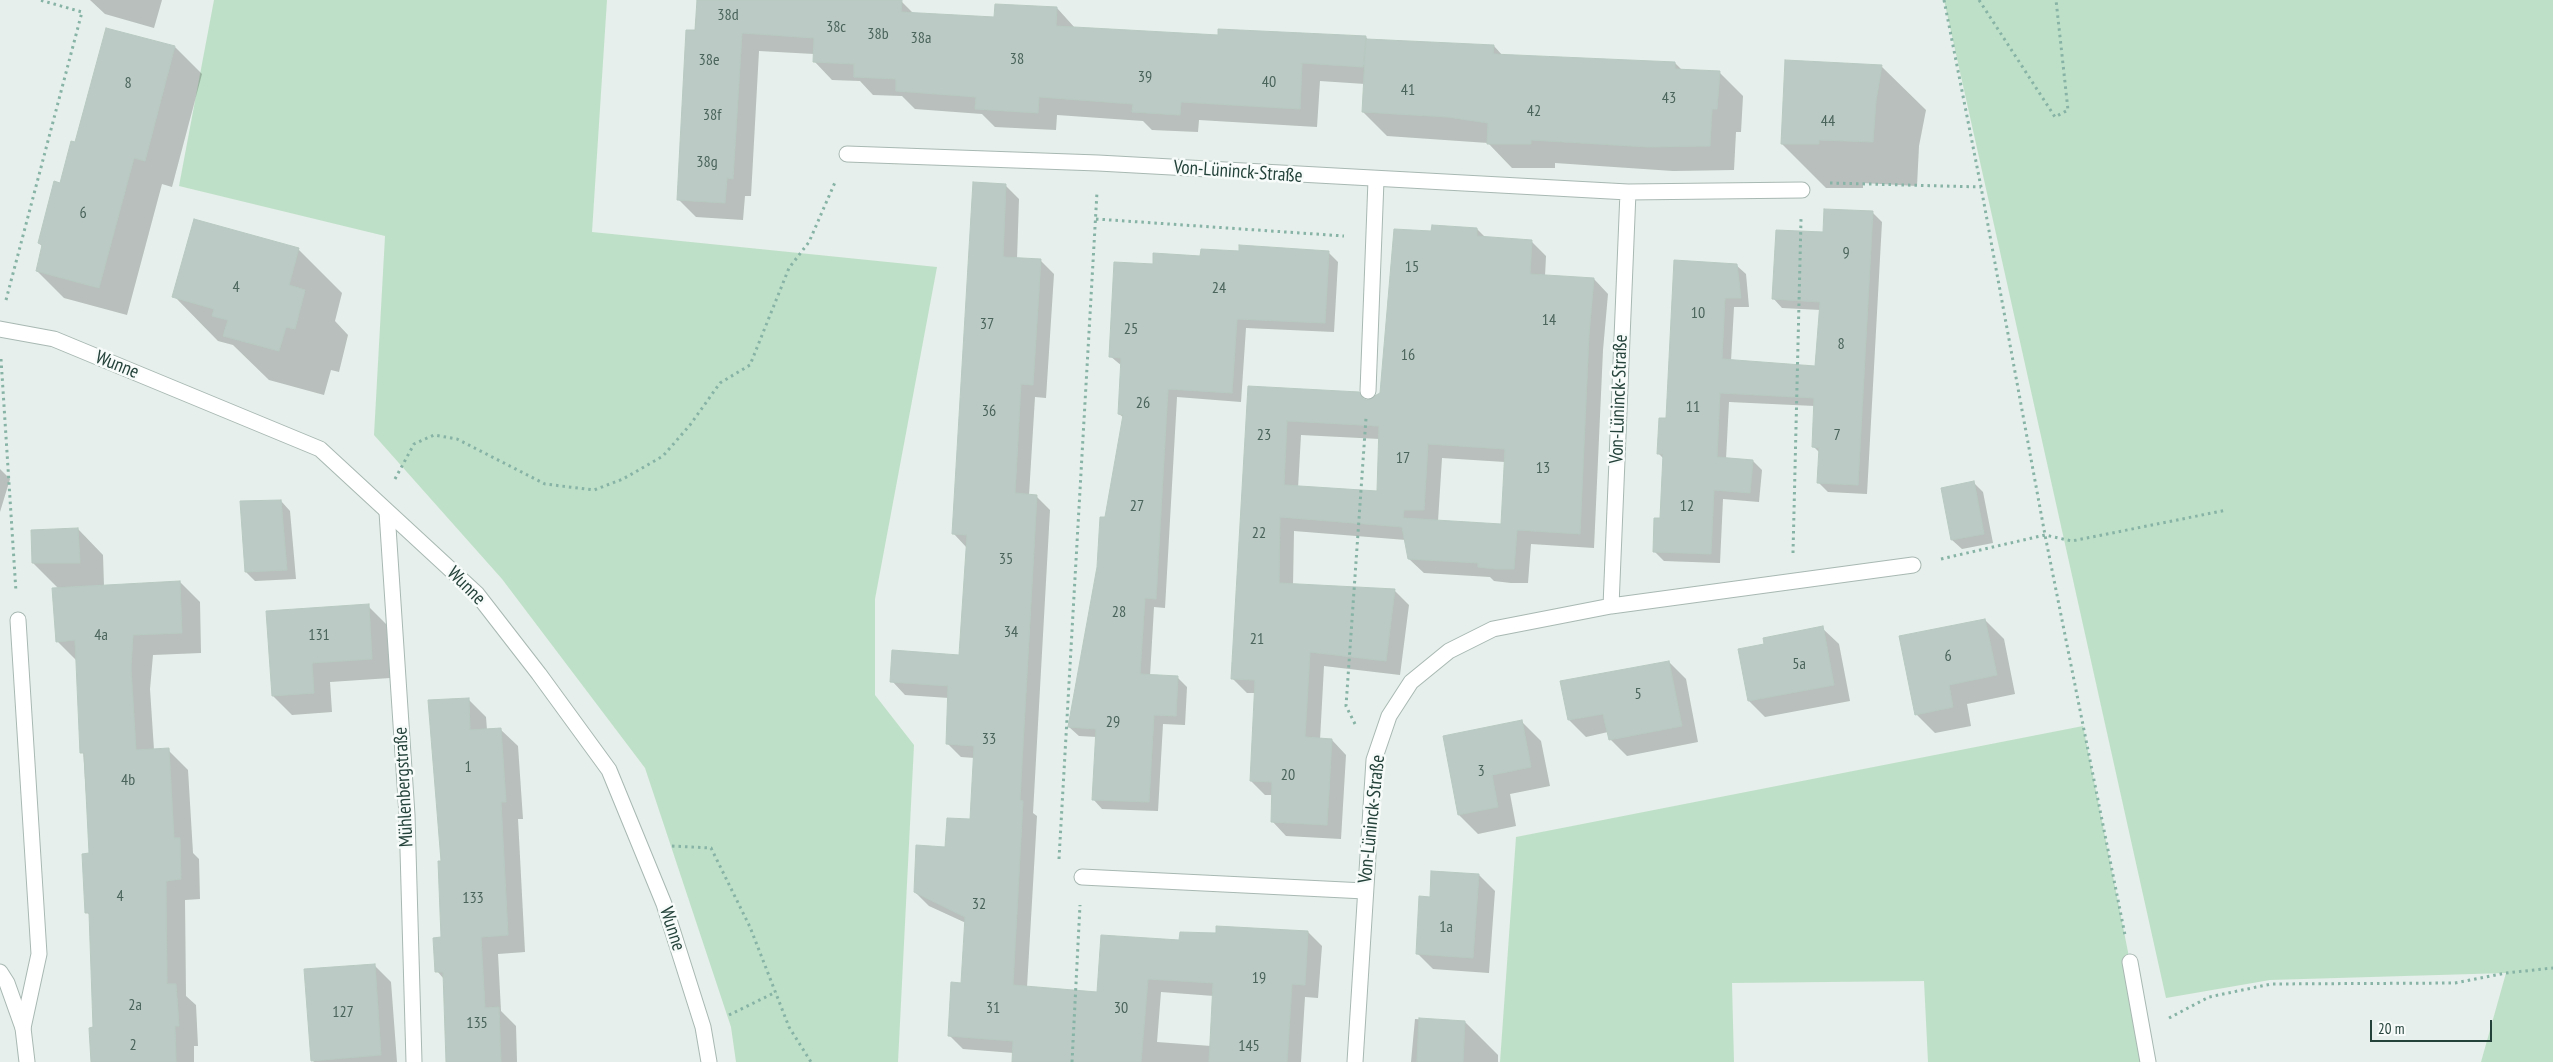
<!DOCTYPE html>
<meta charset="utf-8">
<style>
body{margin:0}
#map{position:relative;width:2553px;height:1062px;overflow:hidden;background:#e6efeb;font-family:"PT Sans Narrow",sans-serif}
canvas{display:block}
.scale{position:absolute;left:2370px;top:1020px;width:122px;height:22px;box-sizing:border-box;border:2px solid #24423a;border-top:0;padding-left:6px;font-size:15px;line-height:18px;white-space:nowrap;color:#24423a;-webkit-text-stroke:4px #f7fbf9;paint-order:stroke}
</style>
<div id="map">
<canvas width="2553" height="1062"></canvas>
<div class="scale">20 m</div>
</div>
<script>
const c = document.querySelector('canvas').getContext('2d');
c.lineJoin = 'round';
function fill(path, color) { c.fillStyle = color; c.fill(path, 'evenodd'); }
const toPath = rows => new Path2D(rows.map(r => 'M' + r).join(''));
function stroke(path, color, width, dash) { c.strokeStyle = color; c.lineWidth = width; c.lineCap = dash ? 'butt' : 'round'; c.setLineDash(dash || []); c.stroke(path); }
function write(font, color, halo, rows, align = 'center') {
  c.font = font + ' "PT Sans Narrow",sans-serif'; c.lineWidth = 5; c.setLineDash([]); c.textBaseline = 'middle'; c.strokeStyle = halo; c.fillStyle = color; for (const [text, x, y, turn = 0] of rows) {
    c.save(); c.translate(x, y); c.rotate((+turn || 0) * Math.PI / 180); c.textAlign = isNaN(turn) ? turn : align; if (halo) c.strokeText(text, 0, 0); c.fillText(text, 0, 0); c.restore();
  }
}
fill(toPath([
 [214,0,607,0,592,232,937,267,875,599,875,695,914,745,898,1062,736,1062,731,1027,645,768,502,579,374,435,385,236,179,186],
 [1944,0,2553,0,2553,1062,2481,1062,2506,973,2270,980,2166,998],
 [2083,726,2130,962,2145,1062,1928,1062,1924,981,1732,983,1734,1062,1500,1062,1516,837]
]), '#bfe0c8');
fill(toPath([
 [90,0,162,0,154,28,105,14],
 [698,0,882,0,902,2,914,14,995,18,1057,8,1075,28,1219,36,1366,37,1368,40,1494,46,1503,56,1675,63,1682,70,1719,72,1743,96,1741,132,1736,132,1734,170,1673,171,1555,163,1555,168,1512,168,1488,143,1387,136,1363,112,1365,84,1320,81,1317,127,1199,120,1198,132,1152,130,1143,121,1057,115,1056,130,995,127,982,114,915,109,902,96,873,95,860,81,832,80,814,61,814,54,759,51,751,196,745,196,743,220,696,217,678,199],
 [107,29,175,47,202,74,172,187,162,184,127,315,64,298,37,271,43,247,39,243,76,143],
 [1881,66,1926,110,1919,146,1917,186,1863,183,1863,188,1826,188,1782,144],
 [974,183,1005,185,1019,199,1017,259,1040,260,1054,274,1046,398,1035,397,1029,495,1036,496,1050,510,1033,813,1037,816,1027,987,1099,994,1180,942,1218,934,1308,932,1322,946,1318,998,1305,997,1301,1062,1014,1062,1014,1053,963,1049,949,1035,962,984,966,923,929,906,915,892,971,821,975,758,961,757,947,743,949,698,905,695,892,681,960,656,967,548,954,534],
 [1161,992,1214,996,1211,1046,1157,1042],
 [1873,213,1882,222,1867,494,1828,492,1818,482,1820,453,1813,446,1815,406,1729,402,1726,459,1753,461,1762,470,1759,502,1723,499,1720,563,1664,561,1654,551,1661,519,1664,459,1658,453,1667,420,1736,265,1746,274,1749,307,1734,307,1731,361,1816,367,1821,310,1782,308,1773,298,1824,234],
 [1477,229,1486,238,1532,242,1546,256,1545,276,1594,279,1608,294,1603,350,1594,548,1531,544,1528,583,1511,583,1494,581,1490,577,1424,573,1409,559,1406,540,1294,531,1293,585,1394,590,1409,605,1400,675,1324,666,1320,740,1332,740,1346,755,1341,839,1286,836,1272,821,1273,795,1265,795,1251,781,1256,693,1247,693,1232,678,1249,387,1358,393,1367,402,1381,394,1433,233],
 [1301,435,1380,439,1378,492,1298,488],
 [1442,458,1505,462,1502,526,1438,521],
 [298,249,342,293,335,321,348,335,339,372,331,370,324,395,269,380,233,345,218,341,174,296],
 [1328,252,1338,262,1334,332,1246,328,1241,402,1177,397,1165,608,1154,607,1150,676,1178,678,1187,687,1185,725,1163,724,1158,811,1102,809,1093,799,1097,737,1079,736,1069,727,1124,418,1119,414,1122,366,1110,356,1154,266,1201,257],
 [0,469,10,479,0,512],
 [1973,482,1983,492,1993,543,1962,549,1952,540,1942,489],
 [281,501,290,511,296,579,255,581,246,572],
 [78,529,103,555,104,586,180,582,200,602,201,653,153,655,150,689,154,750,168,750,188,770,193,853,199,859,200,899,185,900,186,996,196,1005,198,1046,194,1046,194,1062,92,1062,94,1028,91,917,87,912,90,854,77,661,57,641,59,589,33,563],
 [368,606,387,625,390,678,330,682,332,712,292,715,273,696],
 [1985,620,2004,639,2015,694,1967,704,1971,726,1935,733,1916,714],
 [1822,628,1839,644,1850,701,1765,717,1749,701,1765,645],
 [1669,662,1686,679,1698,742,1627,756,1610,739,1608,732,1586,737,1569,720],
 [468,699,486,717,487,730,500,729,518,746,523,819,518,819,525,952,498,954,501,1011,516,1026,517,1062,448,1062,444,979,437,971,442,939,442,862],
 [1522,722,1541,741,1550,786,1510,794,1516,826,1478,834,1459,815,1444,737],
 [1479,875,1495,891,1489,973,1433,969,1417,953,1432,898],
 [374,965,391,982,397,1062,314,1062,312,1060],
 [1415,1019,1465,1022,1498,1055,1498,1062,1411,1062]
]), '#0003');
const building = toPath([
 [697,0,902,0,901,12,994,17,995,4,1057,7,1056,26,1218,35,1218,29,1366,36,1363,67,1302,63,1300,109,1181,102,1180,115,1132,112,1133,104,1039,97,1038,113,975,109,976,97,896,91,896,79,854,77,854,64,813,62,814,38,742,33,733,179,727,178,725,203,677,200,686,30,695,30,697,0],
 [106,28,175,46,145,161,134,158,99,288,36,271,42,245,38,243,54,181,60,183,71,141,75,142,106,28],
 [1366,39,1494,45,1493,54,1675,62,1675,69,1720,71,1717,109,1712,109,1710,146,1648,147,1531,140,1531,144,1487,144,1488,123,1448,117,1362,112,1366,39],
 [1785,60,1882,65,1876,101,1873,142,1819,140,1819,144,1781,144,1785,60],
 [973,182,1006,184,1003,257,1041,259,1033,385,1021,384,1015,493,1037,495,1020,800,1023,801,1013,985,1097,992,1101,935,1179,940,1180,932,1216,933,1216,926,1308,931,1305,985,1292,984,1287,1062,1209,1062,1213,983,1148,979,1141,1062,1012,1062,1013,1041,948,1036,951,982,961,983,965,917,914,892,916,845,945,847,947,818,970,819,974,746,946,744,948,686,890,682,892,650,959,655,967,535,952,534,973,182],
 [1824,209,1873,211,1858,485,1817,483,1819,448,1812,447,1814,398,1720,393,1717,457,1753,460,1750,493,1714,490,1711,554,1653,552,1654,518,1660,518,1663,454,1657,454,1659,418,1666,418,1674,260,1737,264,1741,298,1725,298,1722,359,1815,366,1820,302,1772,299,1776,230,1823,232,1824,209],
 [194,219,299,248,289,285,305,290,295,329,286,327,279,351,223,336,228,320,212,316,214,309,172,297,194,219],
 [1432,225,1477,228,1477,236,1532,240,1530,274,1594,278,1589,335,1580,534,1517,530,1514,569,1496,569,1478,567,1478,563,1408,559,1402,527,1280,517,1279,583,1395,589,1386,661,1310,652,1305,737,1332,739,1327,825,1271,822,1272,782,1250,781,1255,680,1231,679,1248,386,1359,392,1363,399,1367,400,1380,393,1394,229,1431,231,1432,225],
 [1287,421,1379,426,1377,491,1284,485,1287,421],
 [1428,444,1505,449,1501,524,1403,518,1404,510,1424,510,1428,444],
 [1239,245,1329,251,1325,323,1237,319,1232,393,1168,389,1156,599,1145,598,1140,674,1178,676,1176,716,1154,715,1149,802,1092,800,1096,729,1068,727,1097,567,1100,517,1105,517,1123,415,1118,414,1121,358,1109,357,1114,262,1153,264,1153,253,1200,256,1201,249,1239,251,1239,245],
 [1974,481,1984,534,1951,540,1941,488,1974,481],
 [281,500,287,570,245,572,240,501,281,500],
 [78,528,80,563,32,563,31,530,78,528],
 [180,581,182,633,133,635,131,668,136,750,169,748,174,838,180,838,181,879,166,881,167,984,176,984,179,1026,175,1026,176,1062,91,1062,89,1028,93,1027,89,913,85,913,82,854,89,853,84,753,80,753,75,640,56,642,52,588,180,581],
 [369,604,372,659,312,663,314,693,272,696,266,611,369,604],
 [1985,619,1997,675,1949,685,1953,707,1915,715,1899,636,1985,619],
 [1823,626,1834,685,1748,701,1738,649,1764,644,1763,638,1823,626],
 [1669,661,1682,726,1609,740,1603,714,1568,720,1560,681,1669,661],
 [469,698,470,730,501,728,506,802,501,802,508,935,481,937,485,1008,499,1007,501,1062,446,1062,443,972,435,972,433,938,441,937,438,861,441,861,428,700,469,698],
 [1522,720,1531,767,1492,775,1498,807,1458,815,1443,736,1522,720],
 [1431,871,1479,874,1473,958,1416,954,1419,896,1430,897,1431,871],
 [375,964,381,1055,311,1061,304,969,375,964],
 [1419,1018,1465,1021,1463,1062,1417,1062,1419,1018]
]);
fill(building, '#bbcac4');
stroke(building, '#b8c9c2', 1);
const lane = toPath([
 [1368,391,1376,180],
 [387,512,407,815,414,1062],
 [18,620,39,954,23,1028],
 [1082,877,1365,891],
 [2130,962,2148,1062]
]);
const street = toPath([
 [847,154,1098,163,1628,192,1611,606,1493,629,1449,651,1411,682,1389,716,1374,760,1355,1062],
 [1628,192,1802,190],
 [0,329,54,339,320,449,477,594,539,674,609,770,664,904,703,1027,709,1062],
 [1611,606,1913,565],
 [0,972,7,983,23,1028,27,1062]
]);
stroke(lane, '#a8b8b2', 17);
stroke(street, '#a8b8b2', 17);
stroke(toPath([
 [1944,0,1981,187,2045,535,2125,935],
 [1979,0,2055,117,2068,110,2056,0],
 [1830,183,1981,187],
 [1096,219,1344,236],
 [6,300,82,12,40,0],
 [1,359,16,592],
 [395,479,414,444,434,435,457,439,545,484,594,490,623,479,663,456,690,425,720,383,750,365,789,268,809,242,836,180],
 [1793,553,1801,219],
 [1941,559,2045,535,2072,541,2227,510],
 [1355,724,1346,706,1366,418],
 [672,846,711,848,750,927,789,1027,811,1062],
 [1059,859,1097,192],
 [729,1015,776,992],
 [2169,1018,2209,997,2271,984,2455,983,2506,973,2553,968],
 [1072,1062,1080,905]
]), '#86b3a5', 3, [2.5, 4]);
stroke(lane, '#fff', 15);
stroke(street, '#fff', 15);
write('16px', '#4a645c', null, [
 ["38d",728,15],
 ["38c",836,27],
 ["38b",878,34],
 ["38a",921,38],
 ["38",1017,59],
 ["38e",709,60],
 ["39",1145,77],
 ["40",1269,82],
 ["8",128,83],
 ["41",1408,90],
 ["43",1669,98],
 ["42",1534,111],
 ["38f",712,115],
 ["44",1828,121],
 ["38g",707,162],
 ["6",83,213],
 ["9",1846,253],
 ["15",1412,267],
 ["4",236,287],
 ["24",1219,288],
 ["10",1698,313],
 ["14",1549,320],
 ["37",987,324],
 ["25",1131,329],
 ["8",1841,344],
 ["16",1408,355],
 ["26",1143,403],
 ["11",1693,407],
 ["36",989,411],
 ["23",1264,435],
 ["7",1837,435],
 ["17",1403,458],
 ["13",1543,468],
 ["27",1137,506],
 ["12",1687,506],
 ["22",1259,533],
 ["35",1006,559],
 ["28",1119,612],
 ["34",1011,632],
 ["4a",101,635],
 ["131",319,635],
 ["21",1257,639],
 ["6",1948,656],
 ["5a",1799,664],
 ["5",1638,694],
 ["29",1113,722],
 ["33",989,739],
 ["1",468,767],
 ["3",1481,771],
 ["20",1288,775],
 ["4b",128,780],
 ["4",120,896],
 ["133",473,898],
 ["32",979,904],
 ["1a",1446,927],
 ["19",1259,978],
 ["2a",135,1005],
 ["31",993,1008],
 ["30",1121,1008],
 ["127",343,1012],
 ["135",477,1023],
 ["2",133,1045],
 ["145",1249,1046]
]);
write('19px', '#24423a', '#f7fbf9', [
 ["Von-Lüninck-Straße",1238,172,4],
 ["Wunne",117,365,22],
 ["Von-Lüninck-Straße",1619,399,-88],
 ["Wunne",466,586,45],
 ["Mühlenbergstraße",404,787,-93],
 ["Von-Lüninck-Straße",1372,819,-84],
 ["Wunne",672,929,72]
]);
</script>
